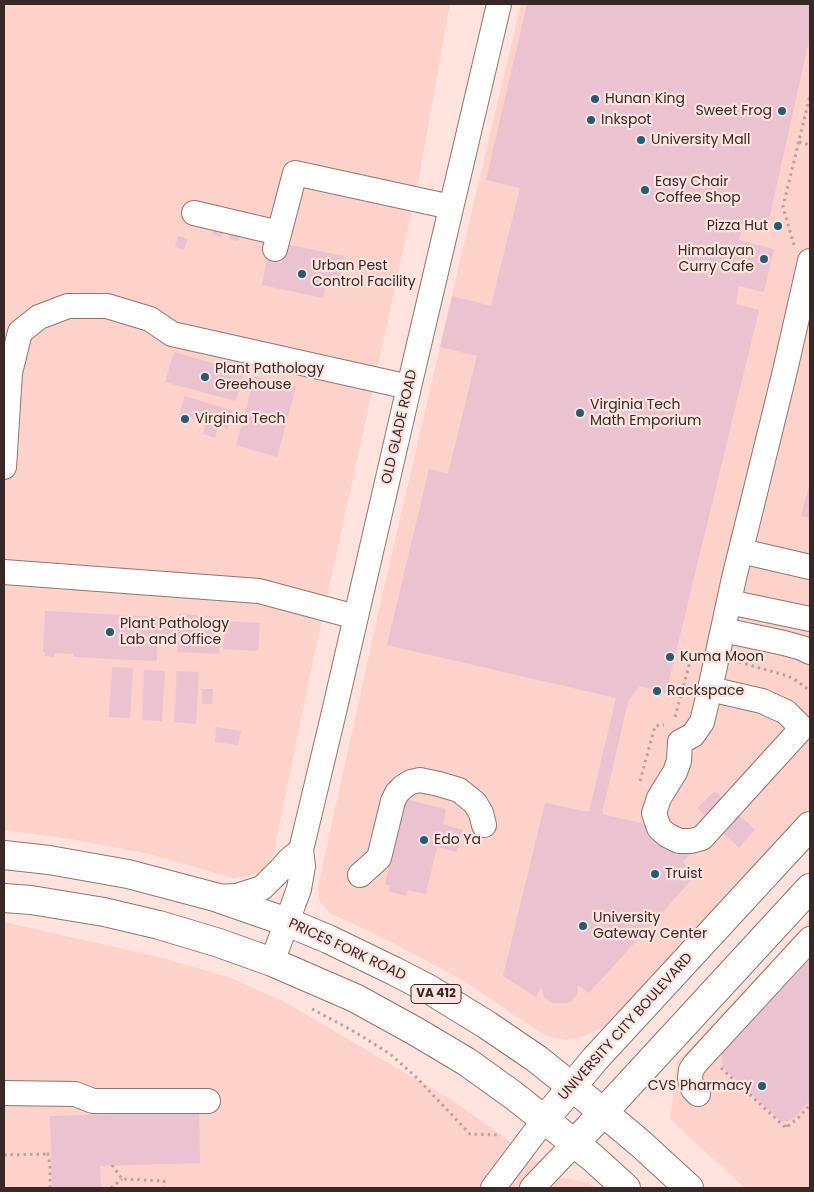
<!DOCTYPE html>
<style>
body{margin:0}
#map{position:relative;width:814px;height:1192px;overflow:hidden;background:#fee3df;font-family:Poppins,sans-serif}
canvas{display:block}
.frame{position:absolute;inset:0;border:5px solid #382826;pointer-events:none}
</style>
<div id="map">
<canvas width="814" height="1192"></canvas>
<div class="frame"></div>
</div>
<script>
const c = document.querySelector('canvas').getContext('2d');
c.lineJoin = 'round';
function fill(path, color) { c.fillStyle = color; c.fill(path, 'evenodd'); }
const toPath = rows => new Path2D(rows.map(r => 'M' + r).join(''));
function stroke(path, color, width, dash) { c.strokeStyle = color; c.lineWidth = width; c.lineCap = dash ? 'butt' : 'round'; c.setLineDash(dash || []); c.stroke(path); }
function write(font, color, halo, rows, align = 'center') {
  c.font = font + ' Poppins,sans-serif'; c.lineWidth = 4.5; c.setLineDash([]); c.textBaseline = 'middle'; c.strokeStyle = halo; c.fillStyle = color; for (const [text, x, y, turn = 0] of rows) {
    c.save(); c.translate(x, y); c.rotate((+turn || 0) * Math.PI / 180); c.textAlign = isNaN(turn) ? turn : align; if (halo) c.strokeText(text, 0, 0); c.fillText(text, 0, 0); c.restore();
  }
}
fill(toPath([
 [4,4,450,4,418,183,314,656,273,856,262,870,249,876,233,878,149,854,71,839,4,830],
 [521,4,810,4,810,808,609,1025,584,1036,566,1040,549,1037,526,1023,466,982,397,945,356,925,330,914,319,900,318,886,382,596,460,261],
 [810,920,810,1188,745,1188,670,1119,677,1062],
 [4,922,163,958,231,978,283,1001,455,1102,508,1140,554,1176,589,1183,595,1188,4,1188]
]), '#fcd2cb');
fill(toPath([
 [527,4,810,4,810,36,768,224,744,219,739,240,774,249,764,292,739,286,736,304,759,310,666,693,640,686,628,701,602,814,644,824,677,856,710,820,697,808,715,791,755,830,739,848,715,826,683,862,696,875,589,993,578,985,577,994,571,1002,563,1003,552,1003,544,997,541,987,536,997,503,976,545,803,589,812,616,698,387,645,429,469,448,474,477,356,440,347,452,296,491,306,520,188,486,180],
 [215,224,224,227,221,237,212,234],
 [231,229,241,231,238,241,229,239],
 [178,236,188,239,184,250,175,247],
 [285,244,344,256,337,288,326,285,323,298,262,285,267,260,282,263],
 [174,352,244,372,236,401,165,382],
 [255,376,296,387,277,457,236,445],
 [185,396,234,411,228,429,218,426,215,438,203,434,206,422,179,415],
 [810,482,810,518,801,516],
 [45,611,159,617,159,618,177,619,176,646,157,645,157,661,73,657,73,654,54,653,54,657,45,656,45,652,43,652],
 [179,614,222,617,219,654,177,652],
 [225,621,260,623,258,651,223,649],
 [112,667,133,668,130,718,109,717],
 [144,670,165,671,162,721,142,720],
 [177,671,199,672,196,724,174,722],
 [202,689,213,689,212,704,202,704],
 [216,727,241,731,238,745,215,742],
 [405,799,446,809,443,824,463,830,457,852,437,847,426,894,407,890,406,896,388,891,390,886,385,884,393,851,384,849],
 [810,951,810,1100,793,1119,782,1122,722,1067,722,1053],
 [199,1112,200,1163,100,1166,101,1188,52,1188,50,1116]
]), '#ebc2cf');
const minor = toPath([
 [194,213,279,233],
 [275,249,295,173,451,207],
 [4,467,10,373,20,332,39,317,68,306,107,306,150,319,172,334,409,387],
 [741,551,810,567],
 [4,572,259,591,356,617],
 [729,602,810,619],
 [723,630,784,643,802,648,810,652],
 [710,689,702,722,693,735,680,742,679,761,675,772,659,798,654,813,659,828,667,835,679,841,691,841,702,838,802,728,786,712,762,701,710,689,734,578,784,375,810,261],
 [360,875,379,858,393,801,397,793,403,787,411,782,420,780,439,784,459,790,475,803,481,813,484,825],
 [215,897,237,896,262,888,282,868,290,859,301,850],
 [272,962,299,889,303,866,301,850,334,712,409,387,499,4],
 [4,1093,75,1094,93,1101,208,1101],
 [698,1094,693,1089,691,1083,690,1078,691,1070,695,1064,810,939],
 [493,1188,545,1119],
 [532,1188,575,1143]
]);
const major = toPath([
 [4,855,49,860,128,874,215,897,287,922,328,939,394,971,427,988,487,1025,537,1059,603,1112,641,1144,689,1188],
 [4,898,31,900,104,912,159,925,219,943,272,962,355,998,415,1031,467,1062,513,1095,593,1158,626,1188],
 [545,1119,595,1059,810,826],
 [575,1143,810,888]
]);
stroke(minor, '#99736d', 26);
stroke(major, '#99736d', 30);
stroke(toPath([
 [799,142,810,145],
 [794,245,783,207,810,95],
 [739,662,788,676,797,681,810,691],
 [675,717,691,658],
 [640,781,655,726,664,725],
 [312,1009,355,1032,390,1054,415,1076,470,1134,501,1135],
 [721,1068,786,1128,798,1118,810,1105],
 [786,1127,787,1120],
 [4,1155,48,1154],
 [112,1165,122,1179,164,1181,164,1188],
 [50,1188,50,1167,48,1154,51,1155],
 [111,1188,122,1179]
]), '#b9a29f', 3, [2.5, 4]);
stroke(minor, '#fff', 24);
stroke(major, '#fff', 28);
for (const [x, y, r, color] of [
 [595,99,5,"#215e75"],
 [782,111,5,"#215e75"],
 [591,120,5,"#215e75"],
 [641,140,5,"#215e75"],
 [645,190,5,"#215e75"],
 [778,226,5,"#215e75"],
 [764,259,5,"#215e75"],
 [302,274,5,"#215e75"],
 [205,377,5,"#215e75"],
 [580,413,5,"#215e75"],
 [185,419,5,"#215e75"],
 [110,632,5,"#215e75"],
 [670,657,5,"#215e75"],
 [657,691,5,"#215e75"],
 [424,840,5,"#215e75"],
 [655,874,5,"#215e75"],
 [583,926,5,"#215e75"],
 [762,1086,5,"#215e75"]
]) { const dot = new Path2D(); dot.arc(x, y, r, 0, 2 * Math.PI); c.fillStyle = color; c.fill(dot); stroke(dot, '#fee3df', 2); }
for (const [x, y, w] of [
 [436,994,50]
]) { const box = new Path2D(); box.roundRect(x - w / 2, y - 9.5, w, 19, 4); c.fillStyle = '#fee3df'; c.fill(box); stroke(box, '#382826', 1); }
write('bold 12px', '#382826', null, [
 ["VA 412",436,994]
]);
write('14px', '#382826', '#fee3df', [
 ["Hunan King",605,99],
 ["Sweet Frog",772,111,"right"],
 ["Inkspot",601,120],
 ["University Mall",651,140],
 ["Easy Chair",655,182],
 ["Coffee Shop",655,198],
 ["Pizza Hut",768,226,"right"],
 ["Himalayan",754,251,"right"],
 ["Curry Cafe",754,267,"right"],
 ["Urban Pest",312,266],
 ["Control Facility",312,282],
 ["Plant Pathology",215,369],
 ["Greehouse",215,385],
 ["Virginia Tech",590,405],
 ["Math Emporium",590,421],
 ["Virginia Tech",195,419],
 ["Plant Pathology",120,624],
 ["Lab and Office",120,640],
 ["Kuma Moon",680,657],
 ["Rackspace",667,691],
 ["Edo Ya",434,840],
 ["Truist",665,874],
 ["University",593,918],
 ["Gateway Center",593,934],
 ["CVS Pharmacy",752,1086,"right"]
], 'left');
write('14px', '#382826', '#fee3df', [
 ["OLD GLADE ROAD",400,427,-77],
 ["PRICES FORK ROAD",347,950,25],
 ["UNIVERSITY CITY BOULEVARD",626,1027,-48]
]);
</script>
